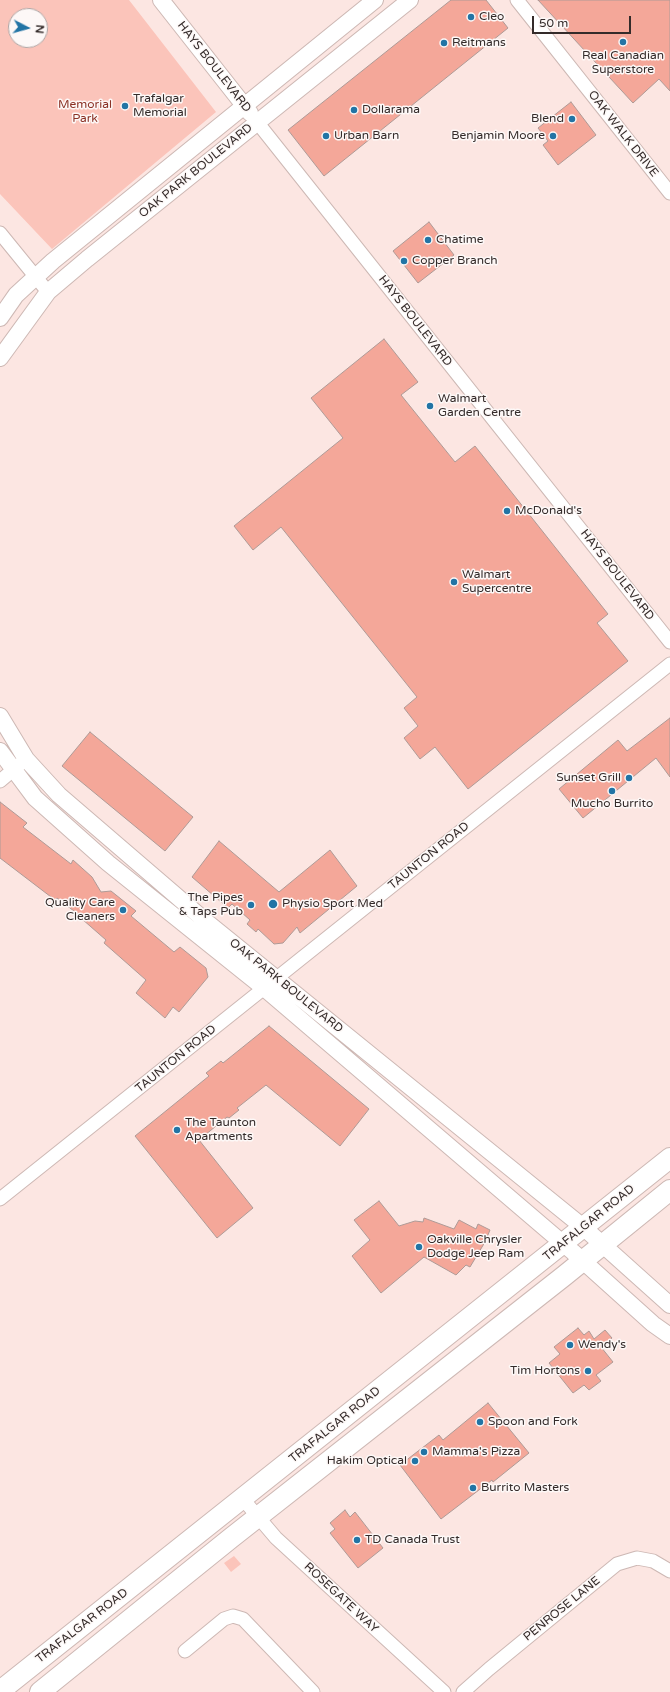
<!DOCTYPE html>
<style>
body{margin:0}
#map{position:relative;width:670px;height:1692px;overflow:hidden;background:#fce6e2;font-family:"Varela Round",sans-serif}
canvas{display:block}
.north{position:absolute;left:8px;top:8px;width:40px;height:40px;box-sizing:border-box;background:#fdf8f7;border:1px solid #ada6a5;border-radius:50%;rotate:96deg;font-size:11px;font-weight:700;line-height:16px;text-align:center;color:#342b2a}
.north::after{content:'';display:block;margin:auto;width:14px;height:18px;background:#2274a5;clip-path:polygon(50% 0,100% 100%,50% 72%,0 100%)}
.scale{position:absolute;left:532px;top:16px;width:99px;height:18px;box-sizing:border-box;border:2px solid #342b2a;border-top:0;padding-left:5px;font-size:12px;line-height:14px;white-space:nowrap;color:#342b2a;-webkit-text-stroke:3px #fdf8f7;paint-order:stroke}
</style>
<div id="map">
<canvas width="670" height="1692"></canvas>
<div class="north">N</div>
<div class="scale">50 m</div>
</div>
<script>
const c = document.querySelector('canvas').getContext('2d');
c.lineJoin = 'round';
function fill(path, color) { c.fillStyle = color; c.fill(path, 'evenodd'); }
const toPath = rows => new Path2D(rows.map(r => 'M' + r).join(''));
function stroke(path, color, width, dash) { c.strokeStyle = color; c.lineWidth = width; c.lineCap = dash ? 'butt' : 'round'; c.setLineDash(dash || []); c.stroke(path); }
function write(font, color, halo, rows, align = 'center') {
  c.font = font + ' "Varela Round",sans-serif'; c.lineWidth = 3; c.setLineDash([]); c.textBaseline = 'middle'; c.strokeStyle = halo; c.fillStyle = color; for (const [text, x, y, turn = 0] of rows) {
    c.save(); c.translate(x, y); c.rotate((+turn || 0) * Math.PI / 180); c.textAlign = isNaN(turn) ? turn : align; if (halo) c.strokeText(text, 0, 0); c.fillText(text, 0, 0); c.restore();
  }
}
fill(toPath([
 [0,0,129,0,216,112,52,249,0,194],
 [16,16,40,16,40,40,16,40],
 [234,1556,241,1564,231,1572,224,1563]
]), '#fbc4ba');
const building = toPath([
 [451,0,486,0,508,28,324,176,288,130,451,0],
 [538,0,670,0,670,91,659,79,633,103,538,0],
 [571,102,596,135,558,165,543,145,548,141,538,128,571,102],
 [429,222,454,255,418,283,393,251,429,222],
 [384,339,418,382,401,395,455,462,475,446,608,614,597,623,628,661,468,789,435,747,420,759,404,738,418,726,404,708,417,697,281,527,253,550,234,526,343,438,311,398,384,339],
 [670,718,670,777,656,758,583,818,559,789,618,740,627,751,670,718],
 [90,732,193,817,165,851,62,766,90,732],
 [0,802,27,823,23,827,71,864,73,860,92,877,101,892,111,891,136,911,131,916,174,952,180,947,206,968,208,977,179,1012,173,1007,165,1018,136,993,146,980,104,943,106,940,82,919,83,918,57,898,55,900,0,858,0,802],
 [219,841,279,892,330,850,357,886,300,933,297,927,283,943,274,944,258,929,256,932,247,924,250,920,232,904,228,908,192,877,219,841],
 [269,1026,369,1109,340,1146,266,1085,237,1108,239,1110,229,1118,227,1117,199,1140,253,1208,217,1238,135,1136,209,1076,206,1073,221,1061,223,1063,269,1026],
 [379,1201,399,1226,415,1221,423,1222,424,1218,454,1229,459,1220,476,1229,478,1224,490,1230,485,1242,470,1267,466,1265,456,1275,424,1257,381,1293,352,1256,370,1240,354,1220,379,1201],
 [578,1328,584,1335,589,1331,594,1339,605,1330,612,1338,601,1347,613,1362,596,1375,601,1381,589,1390,584,1385,573,1393,549,1363,560,1354,554,1347,578,1328],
 [488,1403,529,1453,493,1482,492,1480,441,1519,400,1465,439,1435,443,1440,488,1403],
 [345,1510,350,1517,355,1512,383,1548,358,1568,330,1533,335,1529,330,1523,345,1510]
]);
fill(building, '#f4a799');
stroke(building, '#ae9a96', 1);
const minor = toPath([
 [517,0,670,193],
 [257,122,670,642],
 [0,233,48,292],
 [0,781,26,759],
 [0,1199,670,664],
 [242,1498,276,1538,444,1692],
 [185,1651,224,1619,233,1616,243,1619,313,1692],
 [463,1692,489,1669,617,1564,637,1558,653,1561,670,1571]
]);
const tertiary = toPath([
 [161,0,250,113],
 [0,318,16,295,53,261,375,0],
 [0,358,48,292,87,259,410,0],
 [0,716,26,759,59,795,209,924,583,1227,670,1305],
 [0,751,35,798,108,863,264,988,573,1252,653,1324,670,1336]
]);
const primary = toPath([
 [0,1691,670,1158],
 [40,1692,231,1538,564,1276,670,1190]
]);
stroke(minor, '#cdb8b4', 15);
stroke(tertiary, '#cdb8b4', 18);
stroke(primary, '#cdb8b4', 22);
stroke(minor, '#fff', 13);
stroke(tertiary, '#fff', 16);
stroke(primary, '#fff', 20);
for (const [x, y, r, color] of [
 [471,17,4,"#2274a5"],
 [623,42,4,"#2274a5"],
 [444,43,4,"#2274a5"],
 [125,106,4,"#2274a5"],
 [354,110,4,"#2274a5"],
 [572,119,4,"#2274a5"],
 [326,136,4,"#2274a5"],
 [553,136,4,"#2274a5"],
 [428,240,4,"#2274a5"],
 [404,261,4,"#2274a5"],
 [430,406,4,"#2274a5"],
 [507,511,4,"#2274a5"],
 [454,582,4,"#2274a5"],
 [629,778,4,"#2274a5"],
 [612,791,4,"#2274a5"],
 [273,904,5,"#2274a5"],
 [251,905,4,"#2274a5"],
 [123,910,4,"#2274a5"],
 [177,1130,4,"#2274a5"],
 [419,1247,4,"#2274a5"],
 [570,1345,4,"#2274a5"],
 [588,1371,4,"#2274a5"],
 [480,1422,4,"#2274a5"],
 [424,1452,4,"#2274a5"],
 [415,1461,4,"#2274a5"],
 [473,1488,4,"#2274a5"],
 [357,1540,4,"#2274a5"]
]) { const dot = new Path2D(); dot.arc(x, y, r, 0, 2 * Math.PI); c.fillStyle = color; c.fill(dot); stroke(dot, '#fdf8f7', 1.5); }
write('12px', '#342b2a', '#fdf8f7', [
 ["Cleo",479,17],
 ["Reitmans",452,43],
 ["Real Canadian",623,56,"center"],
 ["Superstore",623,70,"center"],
 ["Trafalgar",133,99],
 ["Memorial",133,113],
 ["Dollarama",362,110],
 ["Blend",564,119,"right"],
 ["Urban Barn",334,136],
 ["Benjamin Moore",545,136,"right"],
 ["Chatime",436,240],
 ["Copper Branch",412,261],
 ["Walmart",438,399],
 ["Garden Centre",438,413],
 ["McDonald's",515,511],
 ["Walmart",462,575],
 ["Supercentre",462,589],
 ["Sunset Grill",621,778,"right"],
 ["Mucho Burrito",612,804,"center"],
 ["The Pipes",243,898,"right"],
 ["& Taps Pub",243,912,"right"],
 ["Quality Care",115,903,"right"],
 ["Cleaners",115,917,"right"],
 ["Physio Sport Med",282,904],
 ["The Taunton",185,1123],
 ["Apartments",185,1137],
 ["Oakville Chrysler",427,1240],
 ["Dodge Jeep Ram",427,1254],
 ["Wendy's",578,1345],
 ["Tim Hortons",580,1371,"right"],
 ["Spoon and Fork",488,1422],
 ["Mamma's Pizza",432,1452],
 ["Hakim Optical",407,1461,"right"],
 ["Burrito Masters",481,1488],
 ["TD Canada Trust",365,1540]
], 'left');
write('12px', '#342b2a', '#fdf8f7', [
 ["HAYS BOULEVARD",214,67,52],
 ["OAK WALK DRIVE",623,134,52],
 ["OAK PARK BOULEVARD",196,171,-39],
 ["HAYS BOULEVARD",415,321,52],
 ["HAYS BOULEVARD",617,575,52],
 ["TAUNTON ROAD",429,856,-39],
 ["OAK PARK BOULEVARD",286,986,39],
 ["TAUNTON ROAD",176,1059,-39],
 ["TRAFALGAR ROAD",589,1223,-39],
 ["TRAFALGAR ROAD",335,1425,-39],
 ["ROSEGATE WAY",341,1598,43],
 ["PENROSE LANE",562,1609,-39],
 ["TRAFALGAR ROAD",82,1626,-38]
]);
write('12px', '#8b3226', '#fdf8f7', [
 ["Memorial",85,105],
 ["Park",85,119]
]);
</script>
